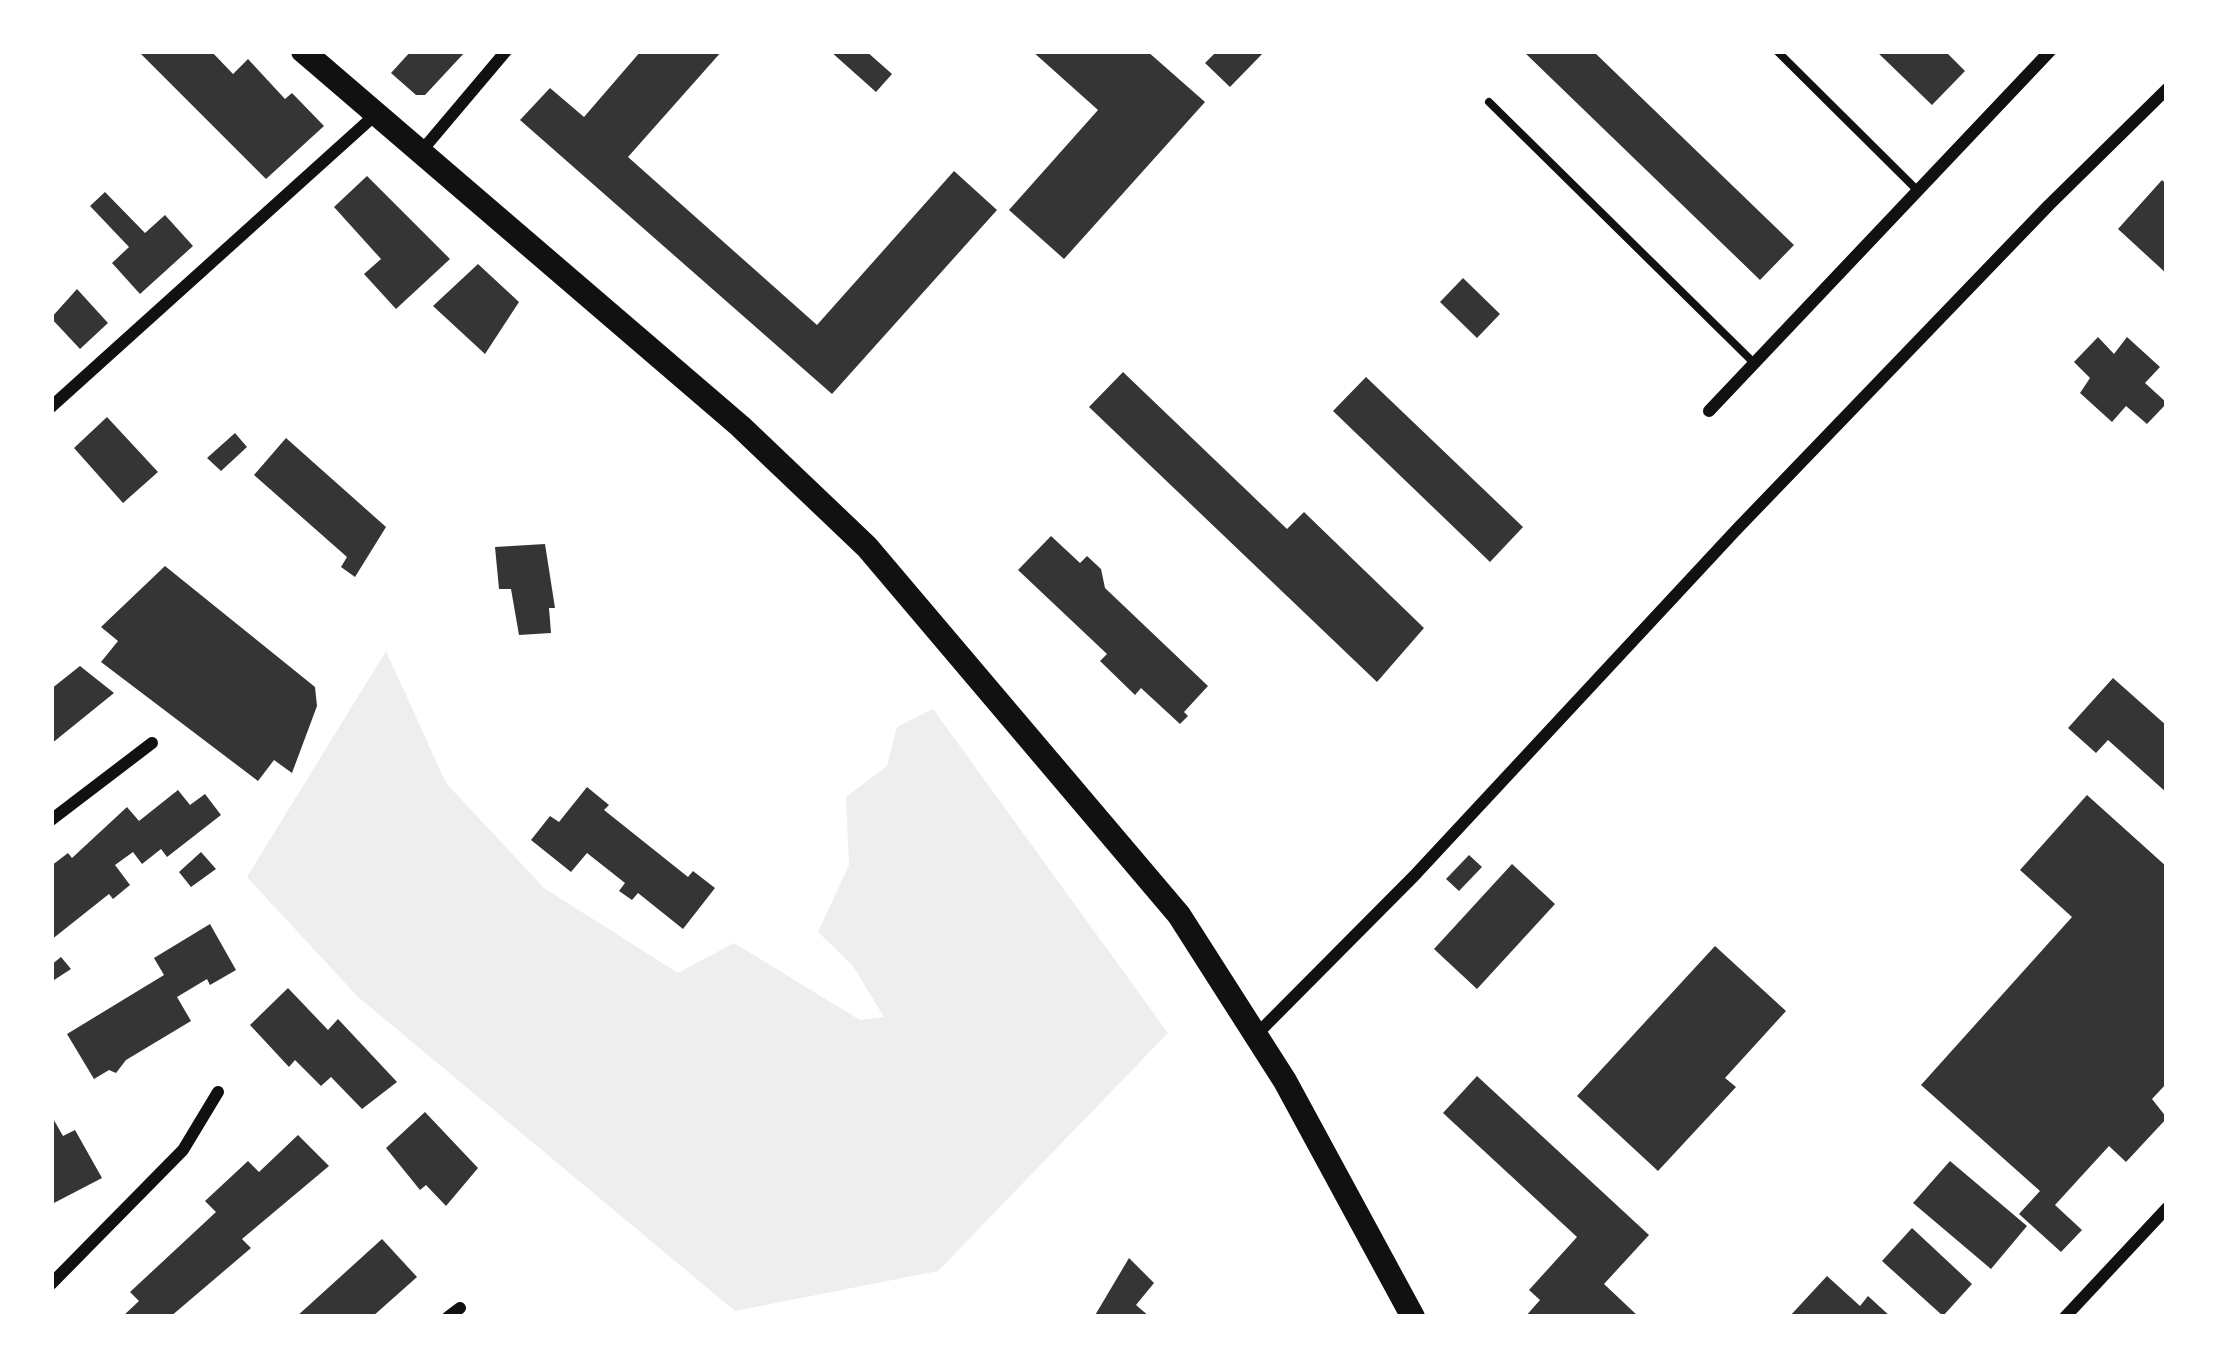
<!DOCTYPE html>
<style>
body{margin:0}
#map{position:relative;width:2218px;height:1368px;overflow:hidden;background:#fff;font-family:Helvetica,sans-serif}
canvas{display:block}
.frame{position:absolute;inset:0;border:54px solid #fff;pointer-events:none}
</style>
<div id="map">
<canvas width="2218" height="1368"></canvas>
<div class="frame"></div>
</div>
<script>
const c = document.querySelector('canvas').getContext('2d');
c.lineJoin = 'round';
function fill(path, color) { c.fillStyle = color; c.fill(path, 'evenodd'); }
const toPath = rows => new Path2D(rows.map(r => 'M' + r).join(''));
function stroke(path, color, width, dash) { c.strokeStyle = color; c.lineWidth = width; c.lineCap = dash ? 'butt' : 'round'; c.setLineDash(dash || []); c.stroke(path); }
fill(toPath([
 [386,651,446,783,544,888,678,973,734,943,860,1020,884,1017,853,966,818,932,849,865,846,797,887,766,897,727,933,709,1168,1033,938,1271,735,1311,357,996,247,877]
]), '#eee');
fill(toPath([
 [138,51,211,51,233,74,248,59,285,99,292,93,324,126,266,179],
 [411,51,466,51,425,95,416,95,391,73],
 [641,51,722,51,628,157,817,325,954,171,997,210,832,394,520,120,550,88,584,117],
 [830,51,866,51,892,74,876,92],
 [1032,51,1147,51,1205,102,1064,259,1009,210,1098,110],
 [1217,51,1265,51,1230,87,1205,63],
 [1523,51,1593,51,1794,245,1760,280],
 [1876,51,1945,51,1965,71,1932,105],
 [367,176,450,259,396,309,364,274,381,259,334,207],
 [2162,180,2167,185,2167,274,2118,229],
 [105,192,145,233,165,215,193,246,140,294,112,263,129,247,90,206],
 [478,264,519,302,485,354,433,306],
 [1463,278,1500,314,1477,338,1440,302],
 [77,289,108,323,80,349,51,318],
 [2098,337,2114,354,2127,337,2160,367,2145,383,2167,403,2147,424,2126,406,2112,422,2080,393,2090,378,2074,362],
 [1123,372,1287,529,1304,512,1424,628,1377,682,1089,407],
 [1366,377,1523,527,1490,562,1333,411],
 [107,417,158,472,123,503,74,448],
 [235,433,247,447,221,471,207,458],
 [286,438,386,527,355,577,341,567,347,557,254,475],
 [1051,536,1080,563,1087,556,1101,569,1105,588,1208,686,1184,712,1188,716,1180,724,1141,688,1135,695,1100,661,1107,654,1018,570],
 [545,544,555,608,549,608,551,633,519,635,511,589,499,589,495,547],
 [165,566,315,687,317,706,292,773,274,760,258,781,101,662,118,641,101,627],
 [80,666,114,693,51,744,51,689],
 [2113,678,2167,726,2167,793,2108,740,2096,753,2068,728],
 [587,787,609,805,604,810,688,877,693,871,715,888,683,929,638,893,632,900,619,891,625,883,587,853,571,872,531,840,550,816,559,822],
 [178,790,190,805,205,794,221,815,167,857,161,849,142,864,133,852,115,865,130,885,113,899,109,894,51,940,51,866,68,853,72,858,127,807,139,821],
 [2087,795,2167,867,2167,1083,2152,1099,2167,1118,2126,1162,2109,1146,2055,1205,2082,1230,2061,1252,2019,1214,2040,1191,1921,1085,2072,917,2020,870],
 [201,852,216,869,191,887,179,872],
 [1469,855,1482,867,1459,891,1446,879],
 [1512,864,1555,904,1477,989,1434,949],
 [210,924,236,970,210,985,207,979,177,997,191,1021,126,1060,116,1073,109,1070,94,1079,67,1034,164,975,154,958],
 [1715,946,1786,1011,1725,1078,1736,1087,1658,1171,1577,1096],
 [61,957,71,969,51,982,51,965],
 [288,988,328,1030,338,1019,397,1082,362,1109,331,1077,321,1086,295,1060,289,1067,250,1025],
 [1477,1076,1649,1235,1604,1284,1639,1317,1525,1317,1540,1300,1529,1290,1577,1237,1443,1113],
 [425,1112,478,1168,446,1206,426,1185,420,1190,386,1148],
 [51,1115,63,1136,75,1130,102,1178,52,1204],
 [298,1135,329,1166,242,1239,251,1248,170,1317,122,1317,139,1301,130,1292,216,1212,205,1201,248,1161,259,1172],
 [1950,1161,2027,1226,1991,1269,1913,1203],
 [1912,1228,1972,1284,1943,1316,1882,1261],
 [382,1239,417,1277,372,1317,296,1317],
 [1129,1258,1154,1283,1136,1305,1150,1317,1094,1317],
 [1827,1276,1860,1306,1868,1296,1891,1317,1789,1317]
]), '#353535');
stroke(toPath([
 [1777,51,1917,190],
 [1489,102,1753,362]
]), '#111', 8);
stroke(toPath([
 [419,154,506,51],
 [51,407,375,115],
 [1709,411,2050,51],
 [51,820,152,743],
 [1257,1034,1414,876,1737,529,2049,205,2167,89],
 [51,1284,183,1150,218,1092],
 [448,1317,460,1308],
 [2065,1317,2167,1208]
]), '#111', 12);
stroke(toPath([
 [303,51,740,426,867,547,1179,915,1285,1081,1413,1317]
]), '#111', 24);
</script>
